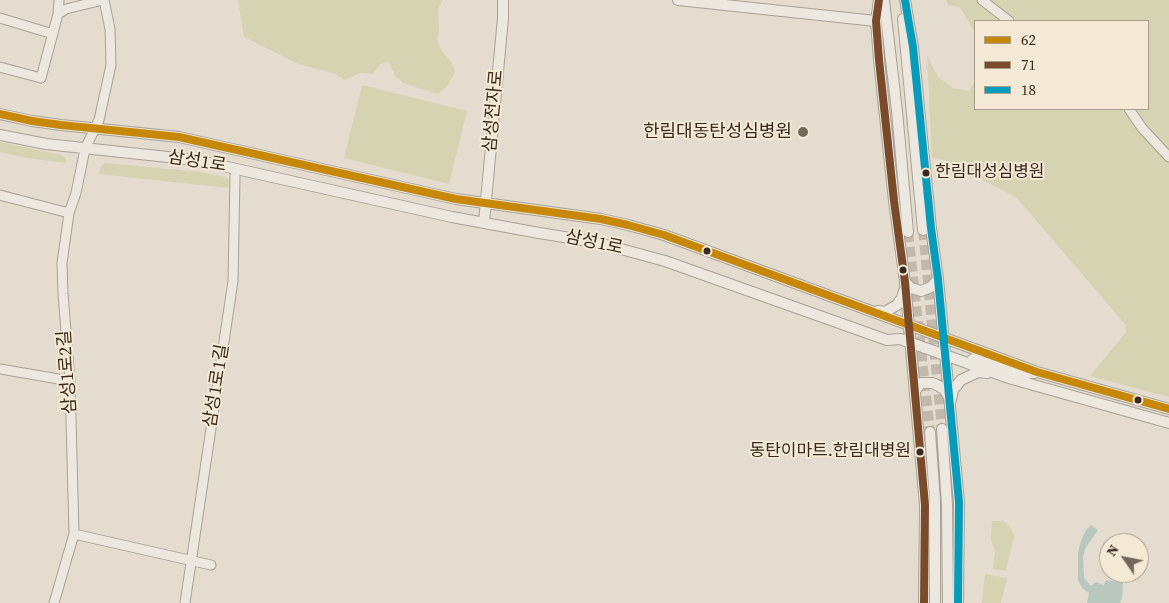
<!DOCTYPE html>
<meta charset="utf-8">
<style>
body{margin:0}
#map{position:relative;width:1169px;height:603px;overflow:hidden;background:#e4dcce;font-family:"Source Serif 4",serif}
canvas{display:block}
.legend{position:absolute;left:974px;top:20px;width:175px;height:90px;box-sizing:border-box;background:#f4e9d4;border:1px solid #a99d8c;margin:0;padding:6px 9px;list-style:none;font-size:15px;color:#382a1f}
.legend li{display:flex;align-items:center;gap:10px;height:25px}
.legend b{width:25px;border:1px solid #a99d8c}
.north{position:absolute;left:1099px;top:533px;width:50px;height:50px;box-sizing:border-box;background:#f4e9d4;border:1px solid #a99d8c;border-radius:50%;rotate:303deg;font-size:14px;font-weight:700;line-height:20px;text-align:center;color:#382a1f}
.north::after{content:'';display:block;margin:auto;width:18px;height:22px;background:#74685c;clip-path:polygon(50% 0,100% 100%,50% 72%,0 100%)}
</style>
<div id="map">
<canvas width="1169" height="603"></canvas>
<ul class="legend">
<li><b style="height:6px;background:#c78708"></b>62</li>
<li><b style="height:6px;background:#7a4b2a"></b>71</li>
<li><b style="height:6px;background:#069cbc"></b>18</li>
</ul>
<div class="north">N</div>
</div>
<script>
const c = document.querySelector('canvas').getContext('2d');
c.lineJoin = 'round';
function fill(path, color) { c.fillStyle = color; c.fill(path, 'evenodd'); }
const toPath = rows => new Path2D(rows.map(r => 'M' + r).join(''));
function stroke(path, color, width, dash) { c.strokeStyle = color; c.lineWidth = width; c.lineCap = dash ? 'butt' : 'round'; c.setLineDash(dash || []); c.stroke(path); }
function write(font, color, halo, rows, align = 'center') {
  c.font = font + ' "Source Serif 4","Noto Sans KR",serif'; c.lineWidth = 4; c.setLineDash([]); c.textBaseline = 'middle'; c.strokeStyle = halo; c.fillStyle = color; for (const [text, x, y, turn = 0] of rows) {
    c.save(); c.translate(x, y); c.rotate((+turn || 0) * Math.PI / 180); c.textAlign = isNaN(turn) ? turn : align; if (halo) c.strokeText(text, 0, 0); c.fillText(text, 0, 0); c.restore();
  }
}
fill(toPath([
 [238,0,443,0,438,9,439,31,437,40,440,48,451,62,455,71,448,85,438,94,404,83,395,76,389,62,380,64,373,74,360,73,344,80,336,74,299,64,244,37],
 [946,0,1169,0,1169,397,1090,376,1126,332,1125,324,1017,198,945,160,932,158,927,55,938,77,953,88,969,91,975,81,975,109,1148,109,1148,21,975,21,975,33,960,7,948,5],
 [362,85,467,111,449,184,344,158],
 [0,142,61,155,66,159,66,163,27,158,0,152],
 [105,163,200,172,226,177,229,180,229,184,228,188,99,174,101,166],
 [992,521,1003,521,1009,526,1014,535,1006,571,993,569,995,550,991,540],
 [985,574,1007,578,1001,603,982,603]
]), '#d5d3b1');
fill(toPath([
 [1091,525,1098,530,1086,547,1083,557,1084,578,1091,586,1096,582,1104,585,1106,580,1123,583,1122,598,1120,603,1087,603,1089,593,1082,588,1078,580,1078,553,1081,541,1086,530]
]), '#b9c8be');
stroke(toPath([
 [923,230,942,429],
 [908,232,930,432]
]), '#c2b8ab', 10, [10, 5]);
const minor = toPath([
 [982,0,1009,21],
 [58,14,66,9,103,0],
 [0,18,53,34],
 [0,67,41,78,58,14,59,0],
 [1129,109,1142,128,1169,157],
 [0,195,69,213],
 [0,369,70,381],
 [74,534,211,565],
 [54,603,74,534,70,381,63,294,62,263,69,213,76,193,85,149,99,120,111,65,110,29,104,0],
 [185,603,233,281,235,176,236,169]
]);
const tertiary = toPath([
 [678,0,876,21],
 [879,0,876,21,879,60,894,201,905,282,925,505,924,603],
 [884,0,897,111,908,232],
 [905,0,913,47,931,228,938,279,959,502,958,603],
 [903,19,923,230],
 [0,114,32,121,61,125,179,137,456,199,601,219,628,225,664,235,1037,372,1169,409],
 [0,135,46,144,196,160,452,217,539,233,595,242,665,261,887,340,900,339,1012,379,1169,423],
 [484,222,503,18,503,0],
 [905,282,911,288,921,291,931,287,938,279],
 [878,311,885,312,897,305,902,298,904,291],
 [973,366,971,361,973,359,1021,374,1034,373],
 [915,391,921,383,933,383,944,389,949,397],
 [951,400,953,390,961,380,978,372,987,373],
 [942,429,947,505,948,603],
 [930,432,935,500,935,603]
]);
stroke(minor, '#a9a196', 11);
stroke(tertiary, '#a9a196', 12);
stroke(minor, '#ece7df', 9);
stroke(tertiary, '#ece7df', 10);
stroke(toPath([
 [0,114,32,121,61,125,179,137,456,199,601,219,628,225,664,235,1037,372,1169,409]
]), '#c78708', 8);
stroke(toPath([
 [879,0,876,21,879,60,894,201,905,282,925,505,924,603]
]), '#7a4b2a', 8);
stroke(toPath([
 [905,0,913,47,931,228,938,279,959,502,958,603]
]), '#069cbc', 8);
for (const [x, y, r, color] of [
 [803,132,6,"#74685c"],
 [926,173,4.5,"#382a1f"],
 [707,251,4.5,"#382a1f"],
 [903,270,4.5,"#382a1f"],
 [1138,400,4.5,"#382a1f"],
 [920,452,4.5,"#382a1f"]
]) { const dot = new Path2D(); dot.arc(x, y, r, 0, 2 * Math.PI); c.fillStyle = color; c.fill(dot); stroke(dot, '#f4e9d4', 2); }
write('17px', '#382a1f', '#f4e9d4', [
 ["한림대성심병원",935,173],
 ["동탄이마트.한림대병원",911,452,"right"]
], 'left');
write('18px', '#382a1f', '#f4e9d4', [
 ["삼성전자로",494,111,-85],
 ["삼성1로",197,162,9],
 ["삼성1로",594,243,12],
 ["삼성1로2길",68,372,-94],
 ["삼성1로1길",217,386,-81]
]);
write('18px', '#382a1f', '#f4e9d4', [
 ["한림대동탄성심병원",792,132]
], 'right');
</script>
